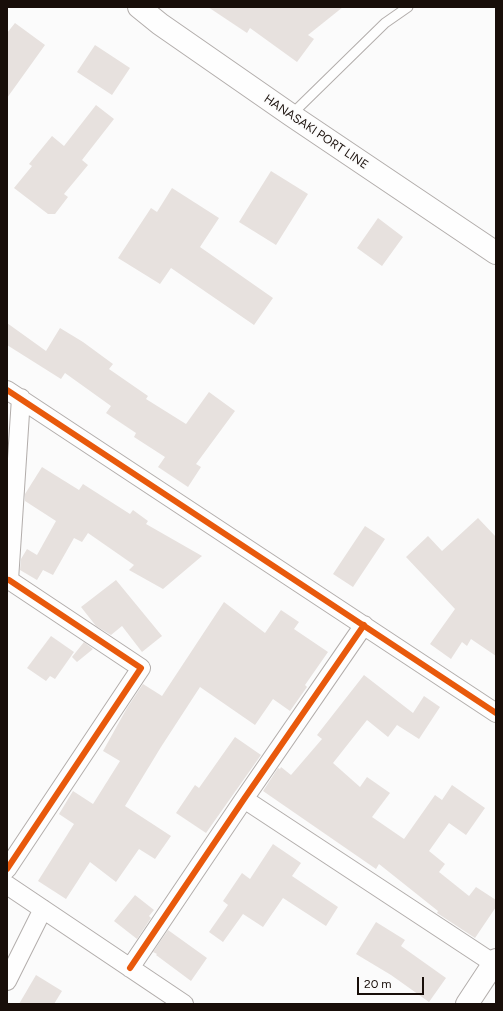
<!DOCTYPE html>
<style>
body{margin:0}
#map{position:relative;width:503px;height:1011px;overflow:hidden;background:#fbfbfb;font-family:Figtree,sans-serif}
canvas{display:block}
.frame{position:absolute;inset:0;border:8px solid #180e09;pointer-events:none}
.scale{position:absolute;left:357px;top:977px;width:67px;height:18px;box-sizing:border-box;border:2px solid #180e09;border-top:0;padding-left:5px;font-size:12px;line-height:14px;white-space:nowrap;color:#180e09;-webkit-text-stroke:3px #fbfbfb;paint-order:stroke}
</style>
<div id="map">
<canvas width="503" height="1011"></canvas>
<div class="frame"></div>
<div class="scale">20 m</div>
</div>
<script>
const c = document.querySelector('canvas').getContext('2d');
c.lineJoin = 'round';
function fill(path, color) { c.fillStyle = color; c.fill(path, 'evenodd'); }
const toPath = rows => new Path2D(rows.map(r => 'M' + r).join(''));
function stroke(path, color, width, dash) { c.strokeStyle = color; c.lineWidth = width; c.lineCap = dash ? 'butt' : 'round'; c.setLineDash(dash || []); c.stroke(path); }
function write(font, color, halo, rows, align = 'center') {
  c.font = font + ' Figtree,sans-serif'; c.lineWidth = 3; c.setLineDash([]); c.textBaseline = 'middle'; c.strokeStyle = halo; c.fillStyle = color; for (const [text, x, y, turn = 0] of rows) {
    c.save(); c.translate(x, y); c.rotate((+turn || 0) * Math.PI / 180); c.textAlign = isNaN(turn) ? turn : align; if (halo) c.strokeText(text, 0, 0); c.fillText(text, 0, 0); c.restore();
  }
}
fill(toPath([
 [208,7,343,7,308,35,314,39,297,62,250,28,247,33],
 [15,23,45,45,7,98,7,33],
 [95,45,130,68,112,95,77,72],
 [96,105,114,119,82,160,88,165,64,194,68,197,55,214,48,214,14,188,32,166,29,164,52,136,64,146],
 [271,171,308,194,276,245,239,222],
 [172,188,219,218,200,247,273,298,254,325,171,268,160,284,118,258,151,208,157,212],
 [378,218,403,237,382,266,357,248],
 [7,323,46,351,60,328,83,342,113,364,109,369,148,396,146,399,186,424,209,392,235,411,196,464,201,467,188,487,158,467,165,457,134,437,136,433,106,413,111,406,65,373,61,379,7,345],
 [42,467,79,490,83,484,130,514,133,510,148,521,146,524,202,556,163,589,129,570,134,565,88,533,82,542,74,538,53,575,43,570,37,580,20,570,21,559,27,549,37,555,56,521,25,501,25,494],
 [478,518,496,537,496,656,471,639,467,646,462,642,451,659,430,644,455,609,406,557,428,536,442,551],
 [365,526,385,539,353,587,333,574],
 [116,580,162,636,142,652,122,626,111,635,96,626,81,607],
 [224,602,265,633,281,610,299,622,294,629,328,652,305,685,307,687,290,711,273,699,255,725,200,687,161,747,125,806,171,836,155,859,139,849,116,882,90,862,66,899,38,881,74,824,59,814,73,791,93,804,120,761,103,751,127,708,143,684,162,696],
 [51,636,74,652,55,679,50,676,46,681,27,668],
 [84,642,93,649,77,662,72,657],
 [364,675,413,713,424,696,440,707,419,739,397,725,388,737,367,720,333,763,360,787,367,777,390,793,372,817,404,839,435,795,442,800,452,785,485,808,466,835,449,823,429,851,445,864,439,872,469,896,476,887,496,900,496,907,475,938,437,913,438,911,379,864,376,869,263,791,278,768,280,769,281,767,291,775,322,739,317,735],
 [235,737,261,755,206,833,176,813,195,785,199,788],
 [273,844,301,863,292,876,338,907,326,926,283,898,263,927,243,914,223,942,209,932,228,905,223,901,242,873,250,879],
 [135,895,154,910,149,916,151,918,137,939,114,921],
 [376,922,405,940,401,946,446,978,429,1002,391,975,356,954],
 [168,930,207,958,191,981,156,955,157,954,153,952],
 [36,975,62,991,54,1004,19,1004]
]), '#e7e1de');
const service = toPath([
 [291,115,385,23,408,7]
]);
const minor = toPath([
 [7,390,496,713],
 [7,581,9,580,21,398],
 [244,799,496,965],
 [7,869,141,668,9,580],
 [7,885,184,1004],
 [130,968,244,799,364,625],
 [7,981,43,909]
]);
const tertiary = toPath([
 [467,1004,496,960]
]);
const secondary = toPath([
 [139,7,160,24,291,115,496,253]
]);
stroke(service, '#b2adab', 11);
stroke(minor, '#b2adab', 20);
stroke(tertiary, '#b2adab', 24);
stroke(secondary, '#b2adab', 24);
stroke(service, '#fefefe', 9);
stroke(minor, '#fefefe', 18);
stroke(tertiary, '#fefefe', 22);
stroke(secondary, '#fefefe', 22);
stroke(toPath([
 [7,390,496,713],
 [7,869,141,668,9,580],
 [130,968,244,799,364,625]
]), '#e8590c', 6);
write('12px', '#180e09', '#fbfbfb', [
 ["HANASAKI PORT LINE",316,132,34]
]);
</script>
